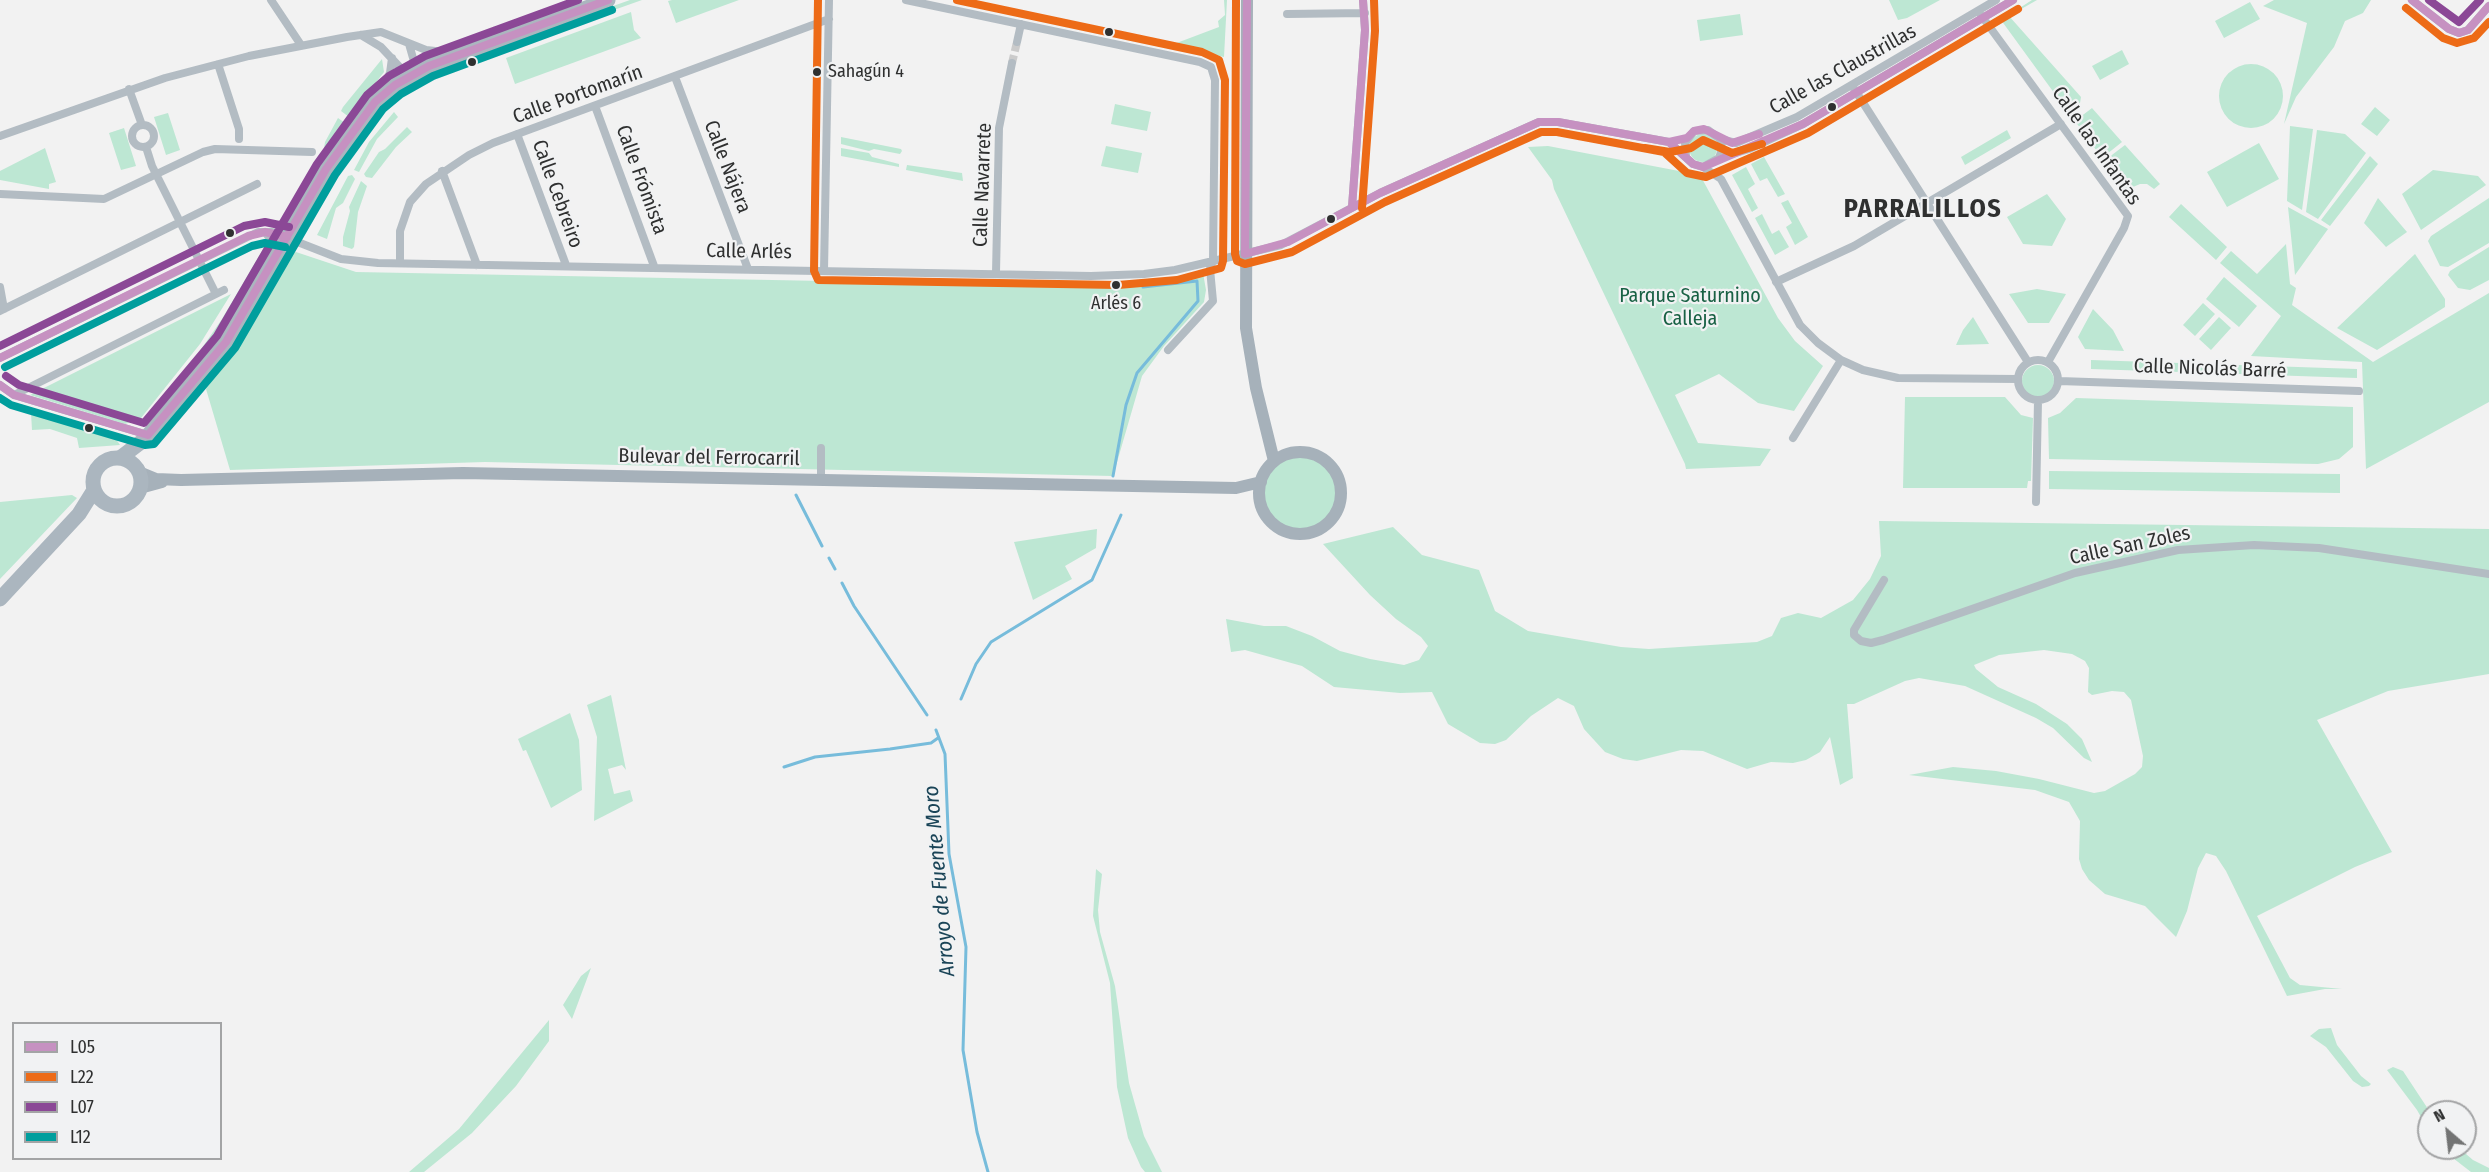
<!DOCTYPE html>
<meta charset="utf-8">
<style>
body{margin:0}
#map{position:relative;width:2489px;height:1172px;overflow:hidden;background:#f2f2f2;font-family:"Fira Sans Condensed",sans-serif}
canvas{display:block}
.legend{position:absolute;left:12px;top:1022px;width:210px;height:138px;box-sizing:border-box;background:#f1f2f3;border:2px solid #a3a4a5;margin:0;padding:8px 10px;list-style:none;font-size:18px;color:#2f3030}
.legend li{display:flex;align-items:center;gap:12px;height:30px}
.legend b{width:30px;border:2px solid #a3a4a5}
.north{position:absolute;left:2417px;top:1100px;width:60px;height:60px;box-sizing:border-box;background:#f1f2f3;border:2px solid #a3a4a5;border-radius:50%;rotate:332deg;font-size:16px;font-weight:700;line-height:24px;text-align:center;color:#2f3030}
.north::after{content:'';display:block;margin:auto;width:21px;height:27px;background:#737474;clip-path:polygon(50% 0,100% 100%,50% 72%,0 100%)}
</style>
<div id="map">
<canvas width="2489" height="1172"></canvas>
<ul class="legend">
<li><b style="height:8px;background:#c691c1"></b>L05</li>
<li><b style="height:8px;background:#ed6b17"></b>L22</li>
<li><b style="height:8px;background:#8b4896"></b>L07</li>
<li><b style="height:8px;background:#009e9d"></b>L12</li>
</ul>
<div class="north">N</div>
</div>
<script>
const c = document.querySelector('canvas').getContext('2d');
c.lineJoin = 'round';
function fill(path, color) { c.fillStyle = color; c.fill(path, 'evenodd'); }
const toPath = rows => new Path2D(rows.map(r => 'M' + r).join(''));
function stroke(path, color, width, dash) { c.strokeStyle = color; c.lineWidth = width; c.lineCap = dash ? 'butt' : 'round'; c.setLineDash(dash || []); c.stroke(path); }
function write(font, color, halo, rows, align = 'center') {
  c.font = font + ' "Fira Sans Condensed",sans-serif'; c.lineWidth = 4.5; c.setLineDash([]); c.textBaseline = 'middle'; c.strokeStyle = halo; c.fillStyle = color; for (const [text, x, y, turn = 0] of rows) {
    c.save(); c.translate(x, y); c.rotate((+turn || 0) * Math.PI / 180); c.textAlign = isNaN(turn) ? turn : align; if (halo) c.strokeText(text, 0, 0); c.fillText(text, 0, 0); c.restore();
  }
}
fill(toPath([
 [630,0,642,0,482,57,481,53],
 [672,0,739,0,676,23,668,1],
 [1224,0,1227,0,1224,57,1151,41,1174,44,1219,27,1218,21,1225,15],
 [1889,0,1940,0,1907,18,1898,20],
 [2032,0,2037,0,2009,16,2081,97,2080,103,2068,112,2001,20],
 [2274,0,2371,0,2363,13,2345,21,2334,47,2296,97,2284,124,2307,23,2263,6],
 [2250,2,2260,19,2224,38,2215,21],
 [631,12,634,30,641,38,515,84,506,58],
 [1740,14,1743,35,1700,41,1697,20],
 [2122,50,2129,64,2100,80,2092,66],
 [382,59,384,72,349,117,341,111,343,107],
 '2219 96a32 32 0 1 1 64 0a32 32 0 1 1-64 0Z',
 [1115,104,1151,112,1147,131,1111,124],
 [2375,107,2390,120,2377,136,2361,124],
 [2092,108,2122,142,2102,158,2075,121],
 [394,112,398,117,377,139,359,172,354,170,369,142],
 [168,113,180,150,166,155,154,117],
 [338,118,345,123,296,208,283,220,315,162,323,155,325,142],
 [2290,126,2313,129,2302,210,2287,201],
 [407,127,412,132,396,147,372,178,366,177,364,174,379,152,385,149],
 [124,128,136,166,121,170,109,133],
 [2007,130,2011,138,1965,165,1961,157],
 [2317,130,2345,134,2366,153,2318,219,2306,212],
 '1689 148a14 14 0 1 1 28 0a14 14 0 1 1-28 0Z',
 [841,137,901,149,902,151,900,154,874,149,869,151,841,144],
 [2259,143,2279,179,2227,207,2207,172],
 [2125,145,2160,184,2154,189,2147,184,2140,184,2126,190,2104,161],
 [1106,146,1142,153,1138,173,1101,166],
 [1548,146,1700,175,1778,318,1795,341,1823,366,1794,411,1758,403,1719,374,1675,395,1698,443,1771,449,1760,466,1686,469,1685,464,1554,189,1552,180,1528,147],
 [45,148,56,182,49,184,49,189,0,180,0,171],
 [841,148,869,153,872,157,899,164,899,167,841,156],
 [2370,156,2378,164,2330,226,2321,220],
 [1764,157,1785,194,1778,197,1767,178,1760,181,1751,164],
 [907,165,962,173,963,181,906,170],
 [1746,167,1755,184,1748,189,1758,208,1752,212,1732,175],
 [2433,170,2478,176,2486,185,2421,230,2402,194],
 [352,175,355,179,343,203,336,208,327,239,317,235,348,176],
 [361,181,367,186,358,212,354,247,352,249,343,246,343,237,350,211,349,207],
 [2047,194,2066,219,2052,246,2023,244,2007,217],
 [2378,198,2407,232,2386,247,2364,223],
 [2489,198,2489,243,2448,267,2440,266,2428,241,2431,236],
 [1788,200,1808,237,1795,245,1786,227,1792,223,1781,203],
 [2181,204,2227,247,2216,260,2169,217],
 [2288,207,2328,229,2295,275],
 [1762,214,1772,234,1779,230,1789,247,1775,255,1755,218],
 [2286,244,2290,284,2296,288,2292,305,2373,362,2489,293,2489,402,2366,469,2362,362,2251,356,2281,316,2220,263,2231,251,2257,274],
 [265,246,269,248,211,348,192,372,186,371,222,319],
 [2489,247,2489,280,2470,290,2458,288,2448,275,2450,271],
 [296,252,356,272,1084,286,1157,283,1203,273,1206,290,1204,302,1164,346,1142,376,1113,476,485,462,230,470,206,389,244,333,287,256],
 [2415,254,2445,299,2445,307,2377,350,2337,328],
 [2224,277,2257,306,2239,327,2206,299],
 [2037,289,2066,294,2049,323,2028,323,2009,294],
 [231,294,200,344,141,418,125,424,30,395],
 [2203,303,2215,314,2195,336,2183,325],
 [2093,309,2113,330,2124,351,2085,349,2078,337],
 [1973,317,1989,344,1956,345,1963,330],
 [2219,317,2231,328,2211,350,2199,339],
 [2091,360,2357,369,2357,378,2091,369],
 '2022 381a16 16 0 1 1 32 0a16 16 0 1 1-32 0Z',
 [1905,397,2005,397,2021,415,2033,418,2031,481,2028,481,2027,488,1903,488],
 [2076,398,2353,407,2353,447,2339,459,2318,464,2049,459,2048,418,2060,413],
 [31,413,116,439,120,445,79,448,77,438,50,429,32,430],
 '1263 493a37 37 0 1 1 74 0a37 37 0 1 1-74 0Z',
 [2049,471,2340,474,2340,493,2049,489],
 [72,495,77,498,0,579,0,502],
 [1879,521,2489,529,2489,674,2388,691,2317,720,2392,852,2355,867,2257,916,2290,978,2300,985,2342,989,2325,989,2287,996,2226,871,2216,856,2206,853,2198,868,2187,911,2176,937,2145,906,2105,894,2089,880,2082,869,2079,859,2080,821,2069,802,2035,790,1909,775,1953,767,1996,771,2039,779,2094,793,2105,791,2135,774,2142,767,2143,756,2131,700,2124,692,2112,691,2092,695,2088,692,2089,668,2085,661,2072,654,2044,650,1999,655,1974,665,1976,669,1998,687,2036,704,2067,724,2082,739,2092,762,2084,758,2053,728,2036,718,1965,686,1919,678,1905,681,1854,704,1847,704,1853,778,1840,785,1830,737,1820,752,1806,760,1793,763,1771,762,1747,769,1703,751,1681,750,1637,761,1623,759,1605,752,1584,729,1574,706,1558,698,1531,716,1506,740,1495,744,1480,743,1448,724,1432,692,1400,693,1334,687,1302,666,1245,650,1231,652,1226,619,1264,626,1286,626,1312,636,1340,651,1370,659,1404,665,1419,660,1428,646,1421,637,1396,619,1370,595,1323,544,1393,527,1422,555,1479,570,1495,611,1528,631,1621,647,1649,649,1757,642,1772,636,1781,618,1798,613,1821,618,1853,600,1870,579,1881,556],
 [1097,529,1096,548,1065,566,1072,579,1033,600,1014,542],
 [611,695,626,770,622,765,608,769,614,794,630,790,633,801,594,821,597,737,587,705],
 [570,713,579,740,582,790,551,808,526,750,523,751,518,739],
 [1096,869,1102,874,1098,910,1100,932,1115,986,1129,1083,1144,1136,1162,1172,1145,1172,1141,1167,1128,1138,1117,1087,1110,983,1093,916],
 [591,968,572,1019,563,1005,581,976],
 [549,1020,549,1041,516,1086,472,1133,424,1172,409,1172,459,1129],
 [2331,1028,2337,1045,2361,1076,2371,1084,2369,1086,2362,1087,2353,1081,2326,1047,2310,1036,2319,1029],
 [2393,1067,2403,1071,2430,1112,2429,1131,2417,1110,2387,1070],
 [2440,1148,2459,1148,2473,1160,2489,1168,2489,1172,2471,1172]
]), '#bde7d3');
stroke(toPath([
 [1113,476,1126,405,1137,373,1198,301,1197,281,1143,287],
 [796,495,822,546],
 [829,558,835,569],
 [842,583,854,606,927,715],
 [961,699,976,664,991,642,1092,580,1121,515],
 [936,730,945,754,949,854,966,947,963,1050,977,1132,988,1172],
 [784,767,815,757,890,749,931,743,938,738]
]), '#77bcdb', 3);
stroke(toPath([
 [1012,63,1017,42]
]), '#cbcbcb', 8, [8, 4]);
stroke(toPath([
 [271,0,301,45],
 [906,0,1200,62,1211,67,1215,80,1213,261,1210,269,1213,301,1168,350],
 [2412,0,2449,29,2459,33,2468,30,2489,6],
 [1978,11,2128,216,2124,228,2048,362],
 [1287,14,1365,13],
 [361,35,381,47,408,76],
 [1017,42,1021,24],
 [409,44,417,72],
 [218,64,239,129,239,139],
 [675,77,748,269],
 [1853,87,2028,362],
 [129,89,142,125],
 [381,91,390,73,392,58],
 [595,106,654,266],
 '132 136a11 11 0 1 1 22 0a11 11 0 1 1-22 0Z',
 [517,134,566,265],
 [0,136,165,78,249,56,347,37,381,32,426,50,454,53],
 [1720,139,1736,143,1797,117,1996,0],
 [146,147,152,166,216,294],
 [1719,158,1749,149,1803,124,2013,0],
 [1703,167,1721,179,1800,325,1818,343,1841,360,1863,370,1898,378,2018,379],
 [442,171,477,265],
 [0,194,104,199,203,152,215,149,312,152],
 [1352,207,1365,30,1363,0],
 [265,232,272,241,275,255],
 [400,263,400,231,410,202,426,184,469,155,493,143,829,19],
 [824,271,829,0],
 [996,273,999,128,1012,63],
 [1776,282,1854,246,2061,124],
 [0,287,4,309],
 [0,311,257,184],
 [0,358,258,232,272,232,341,259,378,263,1091,276,1144,274,1175,270,1281,245,1380,193,1539,122,1558,122,1669,142,1693,164,1703,167,1719,158,1722,149,1720,139,1708,130,1694,131,1685,143,1686,156],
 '2018 380a20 20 0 1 1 40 0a20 20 0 1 1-40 0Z',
 [2059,381,2359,391],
 [0,385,14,395,148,435],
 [14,395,224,290],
 [1793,438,1841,360],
 [821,480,821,448],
 [2036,502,2038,401],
 [1884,580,1854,630,1854,635,1861,641,1871,643,1883,640,2075,573,2178,550,2254,545,2319,548,2489,574]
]), '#b3bcc3', 8);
stroke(toPath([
 [1247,0,1246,328,1256,388,1274,461],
 '1259 493a41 41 0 1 1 82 0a41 41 0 1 1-82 0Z',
 [139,472,156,479,181,480,463,473,1236,488,1261,482],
 [140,488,162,482]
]), '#a6b1ba', 12);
stroke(toPath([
 [120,458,145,439,226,342,326,169,375,102,395,85,429,66,608,0],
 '93 482a24 24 0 1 1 48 0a24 24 0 1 1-48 0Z',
 [0,599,79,514,94,490]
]), '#abb6bf', 15);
stroke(toPath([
 [1247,0,1245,254,1288,242,1380,193,1539,122,1558,122,1669,142,1693,164,1703,167,1803,124,2013,0],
 [2412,0,2449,29,2459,33,2468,30,2489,6],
 [1647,138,1669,142,1687,138,1694,131,1704,129,1732,143,1759,134],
 [1352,207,1365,30,1363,0],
 [0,358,248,236,265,232,287,237],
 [0,385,14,395,148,435,226,342,326,169,375,102,395,85,429,66,608,0]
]), '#c691c1', 8);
stroke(toPath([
 [818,0,814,271,818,280,1118,285,1177,280,1221,268,1223,261,1225,80,1219,60,1202,52,957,0],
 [1236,0,1235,254,1237,261,1245,264,1292,252,1385,202,1541,132,1557,132,1664,152,1687,173,1706,177,1808,133,2018,9],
 [2406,8,2443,38,2457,43,2474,38,2489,22],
 [1645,148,1670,152,1691,148,1703,140,1732,153,1762,144],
 [1362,208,1375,31,1374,0]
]), '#ed6b17', 8);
stroke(toPath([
 [2429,0,2459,22,2480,0],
 [0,346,244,226,265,222,289,227],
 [6,376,19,385,144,423,217,336,317,164,367,95,389,76,425,56,578,0]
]), '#8b4896', 8);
stroke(toPath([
 [5,367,252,246,265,243,285,247],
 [0,398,11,405,145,445,154,444,235,348,335,175,383,109,401,94,433,76,612,10]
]), '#009e9d', 8);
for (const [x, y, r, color] of [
 [1109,32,5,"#2f3030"],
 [472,62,5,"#2f3030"],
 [817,72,5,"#2f3030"],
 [1832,107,5,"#2f3030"],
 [1331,219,5,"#2f3030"],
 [230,233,5,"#2f3030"],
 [1116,285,5,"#2f3030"],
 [89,428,5,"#2f3030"]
]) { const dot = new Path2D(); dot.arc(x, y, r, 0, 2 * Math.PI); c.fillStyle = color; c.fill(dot); stroke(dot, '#f1f2f3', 2); }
write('18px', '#2f3030', '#f1f2f3', [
 ["Sahagún 4",828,72],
 ["Arlés 6",1116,304,"center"]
], 'left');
write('20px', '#2f3030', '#f1f2f3', [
 ["Calle las Claustrillas",1843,70,-29],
 ["Calle Portomarín",578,95,-20],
 ["Calle las Infantas",2096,146,55],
 ["Calle Nájera",727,167,69],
 ["Calle Frómista",641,180,70],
 ["Calle Navarrete",983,185,-88],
 ["Calle Cebreiro",557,194,70],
 ["Calle Arlés",749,252,1],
 ["Calle Nicolás Barré",2210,369,2],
 ["Bulevar del Ferrocarril",709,458,1],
 ["Calle San Zoles",2130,546,-12]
]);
write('20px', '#186144', '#f1f2f3', [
 ["Parque Saturnino",1690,296],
 ["Calleja",1690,319]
]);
write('italic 21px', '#1a4457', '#f1f2f3', [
 ["Arroyo de Fuente Moro",940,881,-95]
]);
c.letterSpacing = '1.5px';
write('bold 26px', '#2f3030', '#f1f2f3', [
 ["PARRALILLOS",1923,210]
]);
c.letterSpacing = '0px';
</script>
